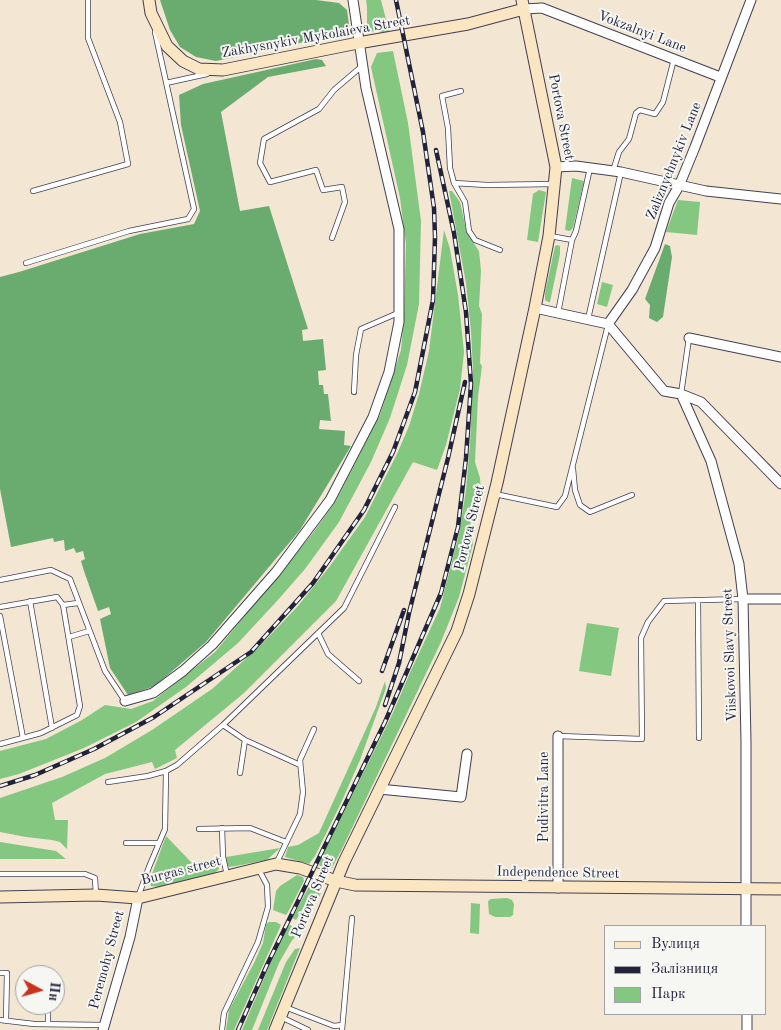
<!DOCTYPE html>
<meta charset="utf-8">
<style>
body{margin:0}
#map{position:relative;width:781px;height:1030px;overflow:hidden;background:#f3e6d2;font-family:"Old Standard TT",serif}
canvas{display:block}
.legend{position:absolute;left:604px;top:925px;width:162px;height:90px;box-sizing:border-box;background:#f6f6f2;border:1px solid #a1a1a9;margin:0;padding:6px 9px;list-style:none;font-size:15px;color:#22223b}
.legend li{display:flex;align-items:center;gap:10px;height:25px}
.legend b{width:25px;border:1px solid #a1a1a9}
.north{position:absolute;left:15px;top:965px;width:50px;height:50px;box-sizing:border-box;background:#f6f6f2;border:1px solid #a1a1a9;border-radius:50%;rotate:96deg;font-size:14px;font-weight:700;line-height:20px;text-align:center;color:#22223b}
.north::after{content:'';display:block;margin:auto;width:18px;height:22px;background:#c8321e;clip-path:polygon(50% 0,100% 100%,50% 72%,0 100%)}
</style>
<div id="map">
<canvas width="781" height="1030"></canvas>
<ul class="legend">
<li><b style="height:6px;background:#fbe6c4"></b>Вулиця</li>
<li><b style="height:6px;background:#22223b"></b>Залізниця</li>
<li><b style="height:14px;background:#83c781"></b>Парк</li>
</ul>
<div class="north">Пн</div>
</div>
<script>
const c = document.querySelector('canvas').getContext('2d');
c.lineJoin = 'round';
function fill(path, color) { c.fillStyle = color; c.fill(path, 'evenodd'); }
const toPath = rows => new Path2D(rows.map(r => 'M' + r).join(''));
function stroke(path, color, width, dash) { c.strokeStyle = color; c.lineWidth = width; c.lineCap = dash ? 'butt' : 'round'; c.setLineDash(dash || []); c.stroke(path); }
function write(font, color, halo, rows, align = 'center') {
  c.font = font + ' "Old Standard TT",serif'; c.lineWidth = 4; c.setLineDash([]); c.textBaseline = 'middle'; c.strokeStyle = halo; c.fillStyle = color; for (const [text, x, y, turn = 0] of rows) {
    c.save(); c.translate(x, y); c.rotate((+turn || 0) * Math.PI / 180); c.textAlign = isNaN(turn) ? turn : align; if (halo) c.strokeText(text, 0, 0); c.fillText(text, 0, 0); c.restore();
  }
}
fill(toPath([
 [366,0,381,0,389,31,383,33,371,31,367,25,367,7],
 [393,51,408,123,421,221,419,304,407,365,390,418,371,462,339,522,305,569,277,601,238,643,186,687,136,722,84,748,19,774,0,779,0,751,46,739,82,720,105,705,131,709,153,701,215,652,313,533,336,501,380,415,401,350,404,317,406,244,400,198,371,67,377,53],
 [572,178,584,181,573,228,570,231,565,230],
 [539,190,546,192,538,242,527,240,533,194],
 [449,191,452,191,460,202,467,233,479,251,481,271,479,306,482,314,480,363,482,366,478,397,475,462,480,478,481,491,472,501,470,530,473,544,459,597,441,642,342,849,332,868,325,869,319,865,320,860,392,715,409,675,440,608,459,534,466,490,470,444,473,370,471,331,466,283],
 [678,200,700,202,697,235,666,232],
 [444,230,450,249,458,295,464,352,460,389,446,445,437,470,413,462,336,601,244,693,175,750,177,758,155,769,152,762,105,774,52,803,55,820,68,820,67,849,60,842,52,840,26,837,0,832,0,798,62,777,105,758,152,730,212,689,259,647,298,606,330,566,365,517,397,454,409,426,419,394,429,351],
 [557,245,560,246,560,254,550,302,548,302,545,300,545,293,555,246],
 [602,282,613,285,607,307,597,304],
 [587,623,619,628,611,676,579,671],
 [385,681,386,688,360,760,341,803,315,856,309,864,285,857,288,847,298,845,319,833,376,707],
 [166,836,192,863,219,858,219,869,215,873,158,887,151,886,149,882],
 [0,842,56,851,66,859,0,859],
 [280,848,267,860,236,866,229,867,227,865,226,857],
 [297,875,303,877,304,881,288,912,286,915,273,910,276,891,280,886],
 [312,881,320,885,321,893,317,900,309,906,304,907,296,920,292,918],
 [507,898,512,900,514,904,513,915,510,917,495,917,489,914,488,901,491,899],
 [471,903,480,904,479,934,470,933],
 [269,922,276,922,281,925,234,1030,226,1030,229,1010,254,963,263,943,266,924],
 [290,925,296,929,297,934,291,942,279,963,252,1030,242,1030,280,941,288,926],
 [300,948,267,1030,258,1030,286,962,295,949]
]), '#83c781');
fill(toPath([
 [160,0,316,0,339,3,347,10,350,32,216,61,196,57,180,47,170,30],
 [316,59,322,60,326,66,268,77,221,112,240,211,269,206,308,329,302,330,303,341,323,339,326,370,318,371,319,385,323,385,324,394,328,394,331,421,320,420,319,429,345,431,344,445,351,446,300,530,206,642,155,686,128,695,110,668,100,619,111,614,109,607,98,611,84,571,81,561,85,559,83,551,76,553,74,548,65,551,64,540,54,542,53,538,11,547,0,489,0,277,19,272,140,234,194,224,200,211,181,125,179,95,203,84],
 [665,244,670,246,672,257,663,317,657,322,649,318,650,305,645,299]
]), '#6aac6f');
const lane = toPath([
 [166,83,207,74],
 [461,91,442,96,448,128,450,168,454,183,487,185,553,184],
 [613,171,619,152,629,139,636,113,640,110,655,114,663,102,674,59],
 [454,183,465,202,469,231,475,240,500,250],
 [33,191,128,164,120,122,88,38,88,0],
 [550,236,572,240],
 [332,238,345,202,342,187,323,190,316,170,270,182,260,163,264,139,319,109,334,90,362,66],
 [26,263,129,231,188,219,194,209,155,32],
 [558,313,572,240,576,231,590,168],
 [588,319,621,172],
 [354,392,356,355,361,329,398,313],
 [681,394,689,338],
 [573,469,575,490,580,505,590,512,632,495],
 [495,494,557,507,565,496,608,325],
 [0,580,51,570,70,579,105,671,125,701],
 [698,600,699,738],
 [30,601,52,728],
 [0,607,57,597,63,605,78,603],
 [0,616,23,738],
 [318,633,328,654,359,681],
 [69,637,89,631],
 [223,725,245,740,300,765],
 [558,736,642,739,641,638,648,622,664,601,743,599],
 [0,744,41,733,77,715,80,706,63,605],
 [240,773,245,740],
 [108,782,148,776,166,771,177,765,223,725,344,608,395,507],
 [222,828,223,857,227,875],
 [199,829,250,828,286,842],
 [126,843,159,843],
 [276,864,300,814,303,792,300,760,314,729],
 [0,874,85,874,95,878,96,895],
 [138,897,149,867,165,829,166,771],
 [0,973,7,973,6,1020],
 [48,1005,48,1023],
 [285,1007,334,1026,342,1025],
 [281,1017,308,1030],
 [0,1020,34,1024,104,1025],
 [222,1030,224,1013,258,942,268,907,267,885,258,868],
 [342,1030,352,918]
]);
const street = toPath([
 [524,9,542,8,720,77],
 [556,167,576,166,621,172,706,191,781,199],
 [535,308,608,324,664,391,681,394,701,402,781,484],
 [608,324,632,290,655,248,669,203,679,186,695,147,751,0],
 [689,338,781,357],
 [681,394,711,461,739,564,743,599,746,742,746,926],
 [743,599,781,599],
 [125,701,153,693,183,671,212,645,276,572,330,500,373,417,389,372,399,322,399,229,366,88,353,0],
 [379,789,461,797,467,754],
 [558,888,558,736],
 [747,1014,747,1030],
 [103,1030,130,937,138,898]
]);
const secondary = toPath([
 [149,0,151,13,167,46,183,61,199,69,223,70,358,43,468,24,524,9],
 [0,897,96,895,138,898,276,864,300,868,336,881,355,885,781,889],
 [275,1030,344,862,457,631,469,594,497,483,535,308,549,236,556,167,522,0]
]);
stroke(lane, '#413f52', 6);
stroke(street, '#413f52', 11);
stroke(secondary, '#413f52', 13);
stroke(lane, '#fff', 4.5);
stroke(street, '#fff', 9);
stroke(secondary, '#fbe6c4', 11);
const rail = toPath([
 [382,671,404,610],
 [385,705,399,663,409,613,448,458,465,382],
 [0,786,35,775,94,749,154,717,251,652,313,583,364,510,393,452,415,392,433,300,435,237,434,208,423,132,396,0],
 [238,1030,267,965,385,722,441,593,458,527,466,458,471,384,466,312,454,233,436,150]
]);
stroke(rail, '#22223b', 4.5);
stroke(rail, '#f6f6f2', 2.5, [8]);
write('14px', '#22223b', '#f6f6f2', [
 ["Vokzalnyi Lane",642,32,21],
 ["Zakhysnykiv Mykolaieva Street",316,37,-10],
 ["Portova Street",561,117,79],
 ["Zaliznychnykiv Lane",674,161,-68],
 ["Portova Street",470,528,-76],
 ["Viiskovoi Slavy Street",730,655,-92],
 ["Pudivitra Lane",544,797,-90],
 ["Burgas street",181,871,-14],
 ["Independence Street",558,873,1],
 ["Portova Street",313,897,-67],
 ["Peremohy Street",107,960,-75]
]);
</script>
